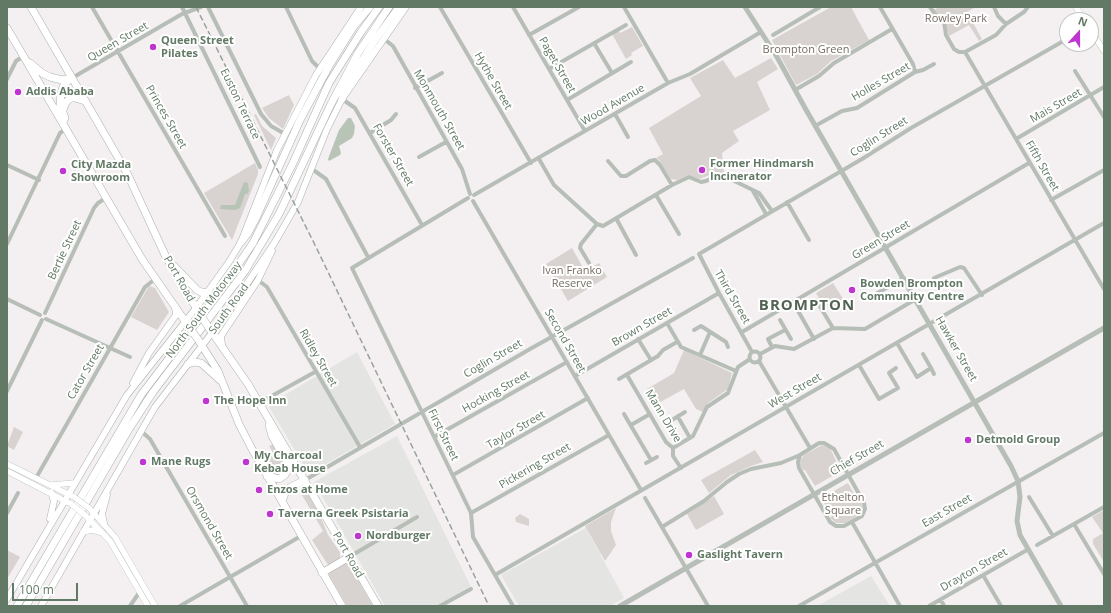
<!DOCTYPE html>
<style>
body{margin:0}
#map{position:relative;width:1111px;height:613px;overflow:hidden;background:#f4f0f2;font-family:"Open Sans",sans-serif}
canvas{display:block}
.frame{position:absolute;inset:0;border:8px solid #627965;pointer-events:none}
.north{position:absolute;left:1059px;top:12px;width:40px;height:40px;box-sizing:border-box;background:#fff;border:1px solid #c0c9c1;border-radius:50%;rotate:21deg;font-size:11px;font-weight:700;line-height:16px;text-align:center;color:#627965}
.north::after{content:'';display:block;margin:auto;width:14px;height:18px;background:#bf35cf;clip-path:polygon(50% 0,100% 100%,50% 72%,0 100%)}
.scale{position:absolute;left:12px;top:583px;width:66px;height:18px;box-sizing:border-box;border:2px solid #627965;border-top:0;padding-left:5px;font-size:12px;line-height:14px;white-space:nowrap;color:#627965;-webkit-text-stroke:3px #fff;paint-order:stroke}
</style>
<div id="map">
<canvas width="1111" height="613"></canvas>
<div class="frame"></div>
<div class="north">N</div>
<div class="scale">100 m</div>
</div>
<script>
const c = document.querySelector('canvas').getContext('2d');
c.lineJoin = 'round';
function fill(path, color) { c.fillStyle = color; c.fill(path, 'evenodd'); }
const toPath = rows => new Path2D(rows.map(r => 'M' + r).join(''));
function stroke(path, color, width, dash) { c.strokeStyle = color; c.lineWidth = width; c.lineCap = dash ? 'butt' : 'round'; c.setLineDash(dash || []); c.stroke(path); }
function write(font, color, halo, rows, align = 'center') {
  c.font = font + ' "Open Sans",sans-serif'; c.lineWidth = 4; c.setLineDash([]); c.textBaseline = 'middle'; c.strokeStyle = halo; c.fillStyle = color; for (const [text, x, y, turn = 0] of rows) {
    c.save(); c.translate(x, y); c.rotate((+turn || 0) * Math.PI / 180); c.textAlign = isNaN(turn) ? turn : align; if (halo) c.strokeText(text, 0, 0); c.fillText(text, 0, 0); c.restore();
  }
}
fill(toPath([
 [357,352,395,424,309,474,268,405],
 [397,436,471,587,437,606,385,606,314,482],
 [586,528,624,598,610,606,519,606,501,575],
 [871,576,890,606,817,606]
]), '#e4e4e3');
fill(toPath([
 [831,7,851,7,869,40,831,61,817,74,796,85,772,40],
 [939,7,976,7,967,12,982,39,979,41,969,25,949,36,944,22,934,10],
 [632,27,643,46,631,53,632,55,626,59,612,34,618,30,620,33],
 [771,58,778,69,757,82,770,110,733,131,739,141,722,153,724,173,716,173,699,179,689,175,677,180,671,179,659,160,656,158,663,154,649,128,701,96,690,78,723,60,735,78],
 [289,95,294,105,283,129,269,118,262,108],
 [256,114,262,126,276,138,271,150,254,115],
 [255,163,258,170,258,174,232,240,204,193],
 [572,248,585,271,599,263,607,277,568,301,546,264],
 [833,283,851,311,831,309,830,304,823,306,816,293],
 [149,286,155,288,169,312,157,330,131,317],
 [684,350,732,373,728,389,708,403,703,412,696,409,684,389,655,405,647,389,674,373],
 [14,427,23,432,14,450,7,446],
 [273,444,285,466,284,471,279,476,272,473,268,468,269,454,272,451,269,446],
 [822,445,830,448,841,471,815,486,805,470,803,470,801,467,800,461,804,455],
 [755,450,763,462,751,466,731,475,709,493,701,480],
 [848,483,858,501,861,501,863,509,857,516,845,523,836,523,830,518,832,516,821,498],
 [304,487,320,515,328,535,340,552,340,558,330,568,312,540,323,531,299,490],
 [714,496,724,514,696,530,687,514],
 [616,508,611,522,611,531,616,545,605,561,585,526],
 [1104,510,1104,562,1093,544,1093,539,1103,533,1092,517],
 [520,514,529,519,529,526,516,522,515,518],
 [7,550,20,557,7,579],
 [346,563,348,563,352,569,373,606,347,606,329,575,330,572]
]), '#d8d3d0');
fill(toPath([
 [348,118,351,118,355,126,354,134,352,138,339,146,341,153,340,155,329,161,328,159,339,130],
 [244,182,248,183,249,191,247,194,245,194,240,208,235,210,220,209,221,205,235,205]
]), '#b7c4b6');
const secondary = toPath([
 [1076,7,1084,20],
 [1091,31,1104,51],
 [7,464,72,496],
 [7,471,69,503],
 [51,485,74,483],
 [89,508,115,537,155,606],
 [85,515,110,541,148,606],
 [83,532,92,530,103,533]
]);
const primary = toPath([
 [222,345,221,336,258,280,272,251],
 [133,383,149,353,176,315,175,307],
 [50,519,54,501,51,492],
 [104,523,102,514,107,495],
 [7,599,127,395,196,308,229,262,241,242,277,150,316,75,361,7],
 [41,606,155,407,228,312,275,242,298,202,327,129,342,99,406,7]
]);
const trunk = toPath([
 [31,7,127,173,166,257,198,311],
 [7,28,142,259,187,324],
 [30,63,42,73,50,77,62,80,72,78],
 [63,110,66,102,71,98,75,98,85,101],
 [63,122,65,118,60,105,61,93,64,85,70,79],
 [174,266,197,290,203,293,208,292],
 [209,328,248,384,378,606],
 [199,341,218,371,239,424,252,449,342,606],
 [188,364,194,362,201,363,221,381],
 [267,476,279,479,285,475,288,469,287,462,272,436,269,425],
 [282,501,287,489,305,480],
 [322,573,349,557]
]);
const motorway = toPath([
 [342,99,349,81,375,40,399,7],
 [241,242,248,233,256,218,300,120,329,66,354,26,370,7],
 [17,606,141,395,218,294,253,243,293,163,329,83,361,32,379,7],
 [26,606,129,429,153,392,245,271,279,214,331,104,358,53,389,7]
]);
stroke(secondary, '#a9b3aa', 6);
stroke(primary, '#a9b1aa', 7);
stroke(trunk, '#a9b0aa', 8);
stroke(motorway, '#a9b0aa', 8);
stroke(toPath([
 [92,7,225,236],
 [182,7,260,167],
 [208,7,261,114,271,126,285,134],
 [286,7,312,61,320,69],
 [440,7,531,163],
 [513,7,585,131],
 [624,7,668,83],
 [880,7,913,64,915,72],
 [930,7,935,14,944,22,946,35,954,49,959,52,965,52,996,35,1006,24,1024,12,1028,7],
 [994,7,998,16,1006,24],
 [529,35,579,7],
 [773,35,820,7],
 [384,39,393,46,462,169,470,194],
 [594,43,612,73],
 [965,52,1104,289],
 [549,69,626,25],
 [1075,71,1104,117],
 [72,78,182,14,201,7],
 [7,79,16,61,24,56],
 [415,88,442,73],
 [795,90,819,76,834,63,892,29],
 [342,99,355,108,422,225],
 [567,100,631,62],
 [615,114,628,137],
 [815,126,842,111,857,108,915,72,923,70,934,64],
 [370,133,391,120,396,114],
 [1016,139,1104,87],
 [419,157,446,142],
 [539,159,554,185,597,224,603,226,672,185,689,177,701,182,706,181,716,176,722,175,759,193,772,211],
 [608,161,621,176,626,176,650,161,655,160,660,165,672,185],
 [7,165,39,180],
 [312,169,326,179,368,257],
 [753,191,766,214],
 [474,195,668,83,690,74,761,32],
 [656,195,679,234],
 [468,198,352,268,471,513,473,537,513,606],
 [1051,200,1104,170],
 [473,201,641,490],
 [787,202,809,240],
 [616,218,636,255],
 [7,244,60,133,66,129],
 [589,263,580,248,581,244,597,224],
 [934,278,960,267,964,268,982,295],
 [258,280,267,287,360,447],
 [7,299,40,315],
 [867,299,904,278],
 [816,300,833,328],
 [793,302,814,339],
 [45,313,94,208,98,203,106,198],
 [46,319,130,357],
 [780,320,791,339],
 [667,323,681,347,736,371],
 [694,330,701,326,726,342,728,347],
 [742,332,1029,163],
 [638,339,651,360],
 [897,343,917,377,931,368,923,354],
 [772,347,768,339,785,330],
 '749.5 357a5.5 5.5 0 1 1 11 0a5.5 5.5 0 1 1-11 0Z',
 [752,352,719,293,699,254,862,159,911,128,1067,39],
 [760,354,775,346,794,349,833,328,865,329,916,299],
 [700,355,710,332],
 [759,361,810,448],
 [859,365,879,399,898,388,889,373,896,368],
 [931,368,934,374],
 [627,375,666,442,673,448,673,456,681,468],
 [575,376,719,293],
 [619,379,658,356,663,350,677,342],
 [7,391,42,320],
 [259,403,315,372],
 [624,414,651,460],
 [678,417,690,438],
 [672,420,685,412],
 [631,425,650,414],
 [141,431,150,439,247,606],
 [434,437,567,362],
 [819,443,824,443,834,449,864,503,865,509,862,516,844,526,836,526,830,522,799,468,798,462,800,455,819,443],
 [673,448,693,436,707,407,728,393,738,367,750,359],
 [646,463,657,457],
 [453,475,588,398],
 [36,478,145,287,155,279],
 [305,480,530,349,693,258],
 [1029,497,1053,536],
 [645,498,708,606],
 [7,513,18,493],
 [471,513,609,435],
 [852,522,900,606],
 [1074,524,1104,574],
 [662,527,704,501,727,482,739,474,751,469,781,463,800,455],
 [1037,545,1104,507],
 [349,557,417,517],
 [495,575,1104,223],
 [983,575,1001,606],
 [941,600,944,606],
 [130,606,141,590],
 [180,606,301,536],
 [440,606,471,589],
 [799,606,1104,433],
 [929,606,1027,550]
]), '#b6beb7', 4);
stroke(toPath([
 [745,7,777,57,805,108,1011,466,1018,481,1020,497,1017,521,1020,535,1061,606],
 [620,606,1104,328]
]), '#b6beb7', 5);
stroke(secondary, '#fff', 5.5);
stroke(primary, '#fff', 6);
stroke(trunk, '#fff', 7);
stroke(motorway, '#fff', 7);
stroke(toPath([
 [196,7,315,245,489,606]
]), '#97a399', 1.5, [6, 3]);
const secondaryBridge = toPath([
 [74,497,89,508],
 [71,504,85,515]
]);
const trunkBridge = toPath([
 [198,311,209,328],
 [187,324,199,341]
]);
stroke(secondaryBridge, '#a9b3aa', 6, []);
stroke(trunkBridge, '#a9b0aa', 8, []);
stroke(secondaryBridge, '#fff', 5.5);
stroke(trunkBridge, '#fff', 7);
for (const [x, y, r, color] of [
 [153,47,4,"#bf35cf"],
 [18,92,4,"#bf35cf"],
 [702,170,4,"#bf35cf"],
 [63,171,4,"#bf35cf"],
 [852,290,4,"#bf35cf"],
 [206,401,4,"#bf35cf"],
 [968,440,4,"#bf35cf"],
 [143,462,4,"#bf35cf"],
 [246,462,4,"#bf35cf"],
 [259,490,4,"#bf35cf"],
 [270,514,4,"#bf35cf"],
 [358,536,4,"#bf35cf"],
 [689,555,4,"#bf35cf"]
]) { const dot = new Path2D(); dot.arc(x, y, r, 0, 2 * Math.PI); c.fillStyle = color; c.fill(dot); stroke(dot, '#fff', 1.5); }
write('11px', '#766d64', '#fff', [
 ["Rowley Park",956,19],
 ["Brompton Green",806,50],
 ["Ivan Franko",572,271],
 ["Reserve",572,284],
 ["Ethelton",843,498],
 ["Square",843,511]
]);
write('bold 11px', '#627965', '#fff', [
 ["Queen Street",161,41],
 ["Pilates",161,54],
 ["Addis Ababa",26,92],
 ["Former Hindmarsh",710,164],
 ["Incinerator",710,177],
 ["City Mazda",71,165],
 ["Showroom",71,178],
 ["Bowden Brompton",860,284],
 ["Community Centre",860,297],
 ["The Hope Inn",214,401],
 ["Detmold Group",976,440],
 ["My Charcoal",254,456],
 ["Kebab House",254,469],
 ["Mane Rugs",151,462],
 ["Enzos at Home",267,490],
 ["Taverna Greek Psistaria",278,514],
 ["Nordburger",366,536],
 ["Gaslight Tavern",697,555]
], 'left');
write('11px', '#627965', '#fff', [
 ["Queen Street",118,42,-30],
 ["Paget Street",557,65,60],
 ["Hythe Street",493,81,60],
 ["Holles Street",881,82,-30],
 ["Euston Terrace",240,104,64],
 ["Wood Avenue",613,105,-30],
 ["Mais Street",1056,106,-30],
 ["Monmouth Street",439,110,60],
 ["Princes Street",166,117,60],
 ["Coglin Street",879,137,-32],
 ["Forster Street",393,155,60],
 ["Fifth Street",1042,166,60],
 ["Green Street",881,240,-31],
 ["Bertie Street",65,250,-65],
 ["Port Road",179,279,60],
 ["Third Street",732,297,60],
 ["South Road",229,309,-54],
 ["North South Motorway",204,310,-53],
 ["Brown Street",642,327,-30],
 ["Second Street",565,341,60],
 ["Hawker Street",956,349,60],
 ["Ridley Street",318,358,60],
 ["Coglin Street",493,359,-30],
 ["Cator Street",86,372,-60],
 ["West Street",795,391,-30],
 ["Hocking Street",496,392,-29],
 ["Mann Drive",663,416,59],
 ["Taylor Street",516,430,-30],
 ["First Street",443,435,64],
 ["Chief Street",857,458,-30],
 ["Pickering Street",535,466,-30],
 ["East Street",947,511,-30],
 ["Orsmond Street",209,523,60],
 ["Port Road",348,555,60],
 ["Drayton Street",974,570,-30]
]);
c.letterSpacing = '1px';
write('bold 15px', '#536455', '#fff', [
 ["BROMPTON",807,306]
]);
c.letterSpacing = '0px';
</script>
